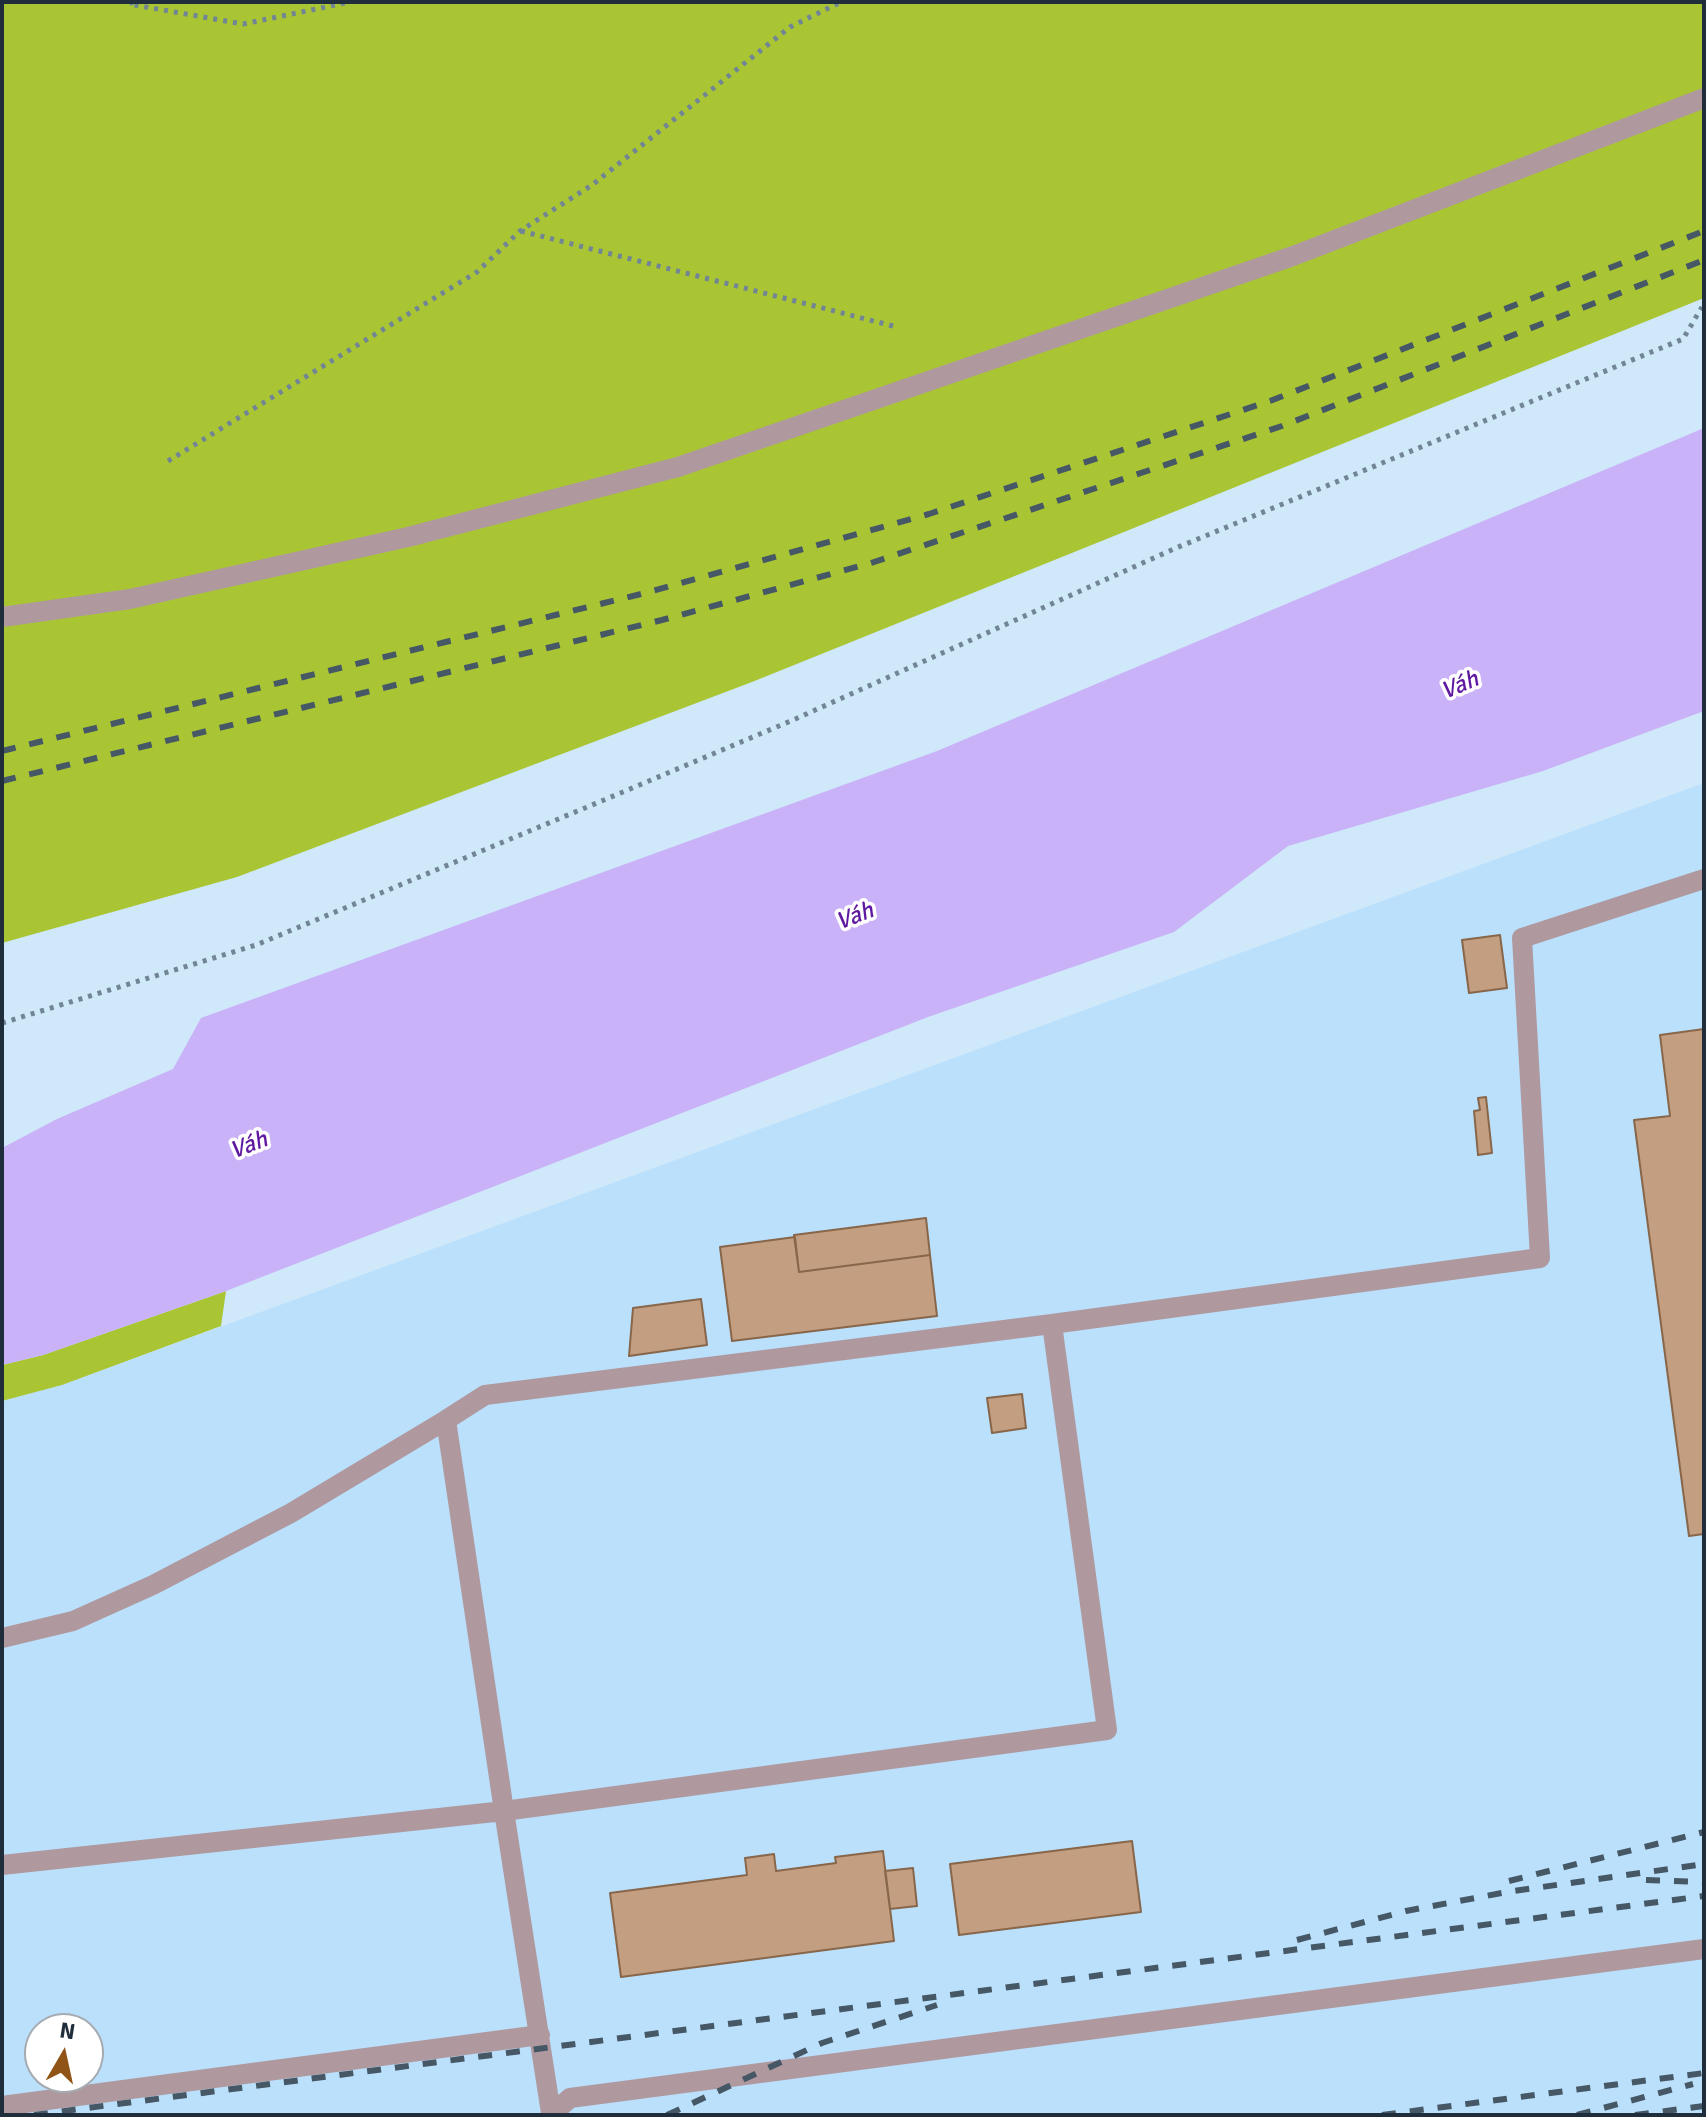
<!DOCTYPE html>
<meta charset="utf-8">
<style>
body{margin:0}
#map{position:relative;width:1706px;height:2117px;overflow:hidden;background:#cfe8fa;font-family:Signika,sans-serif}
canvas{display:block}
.frame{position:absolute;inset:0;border:4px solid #1f2e3a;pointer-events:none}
.north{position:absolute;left:24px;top:2013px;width:80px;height:80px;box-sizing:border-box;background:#fff;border:2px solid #a5abb0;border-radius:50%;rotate:9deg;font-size:22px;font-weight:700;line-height:32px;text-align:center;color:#1f2e3a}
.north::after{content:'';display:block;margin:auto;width:28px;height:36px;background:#915417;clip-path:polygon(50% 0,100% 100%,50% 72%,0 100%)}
</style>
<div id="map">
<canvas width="1706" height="2117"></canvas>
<div class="frame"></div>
<div class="north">N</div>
</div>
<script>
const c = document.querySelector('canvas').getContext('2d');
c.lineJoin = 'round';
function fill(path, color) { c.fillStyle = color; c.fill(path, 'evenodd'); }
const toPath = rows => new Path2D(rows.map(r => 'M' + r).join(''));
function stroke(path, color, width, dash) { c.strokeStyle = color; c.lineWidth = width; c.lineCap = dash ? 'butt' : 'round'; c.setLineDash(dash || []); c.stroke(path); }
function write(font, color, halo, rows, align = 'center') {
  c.font = font + ' Signika,sans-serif'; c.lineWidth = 7; c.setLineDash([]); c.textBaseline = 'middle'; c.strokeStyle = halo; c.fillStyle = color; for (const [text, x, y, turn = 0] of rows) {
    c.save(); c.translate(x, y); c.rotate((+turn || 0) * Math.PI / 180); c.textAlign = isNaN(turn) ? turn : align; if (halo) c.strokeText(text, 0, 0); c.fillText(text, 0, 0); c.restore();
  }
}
fill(toPath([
 [1704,783,1704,2115,2,2115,2,1401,62,1385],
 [40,2029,88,2029,88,2077,40,2077]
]), '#bae0fc');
fill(toPath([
 [2,2,1704,2,1704,298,752,682,237,877,2,943],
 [226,1291,221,1326,62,1385,2,1401,2,1365,43,1355]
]), '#a9c534');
fill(toPath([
 [1704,428,1704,711,1543,771,1288,846,1174,932,928,1017,226,1291,43,1355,2,1365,2,1148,57,1119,173,1069,201,1018,937,751]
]), '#cab2f8');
const building = toPath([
 [1500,935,1507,988,1469,993,1462,940,1500,935],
 [1704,1029,1704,1534,1689,1536,1634,1120,1670,1116,1660,1035,1704,1029],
 [1486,1097,1492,1153,1478,1155,1474,1111,1480,1110,1478,1098,1486,1097],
 [926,1218,930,1255,799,1272,794,1235,926,1218],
 [795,1237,799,1272,930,1255,937,1316,732,1341,720,1247,795,1237],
 [701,1299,707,1345,629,1356,633,1308,701,1299],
 [1022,1394,1026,1428,992,1433,987,1398,1022,1394],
 [1132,1841,1141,1912,959,1935,950,1864,1132,1841],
 [883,1851,894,1941,621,1977,610,1893,747,1875,745,1858,774,1854,776,1871,836,1863,835,1857,883,1851],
 [913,1868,917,1906,890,1909,885,1871,913,1868]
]);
fill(building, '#c39e81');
stroke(building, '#88664a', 2);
stroke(toPath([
 [133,2,129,4,243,24,350,2],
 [521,231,897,327],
 [168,461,477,272,520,231,592,185,790,27,841,2],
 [2,1023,256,945,604,800,793,720,1176,548,1683,339,1702,307]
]), '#718594', 5, [4, 6]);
stroke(toPath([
 [2,617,130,599,408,537,678,467,1293,256,1704,98],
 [2,1638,73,1621,153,1585,291,1513,446,1420],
 [2,1865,504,1811,446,1420,485,1395,1052,1324],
 [2,2106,540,2035],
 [551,2113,504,1811,1107,1730,1052,1324,1540,1258,1522,938,1704,879],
 [551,2115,570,2098,1704,1949]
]), '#af999f', 20);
stroke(toPath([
 [2,751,645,593,929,514,1270,401,1704,231],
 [2,781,662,620,871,563,1282,426,1704,260],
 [1646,1880,1704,1882],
 [1509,1881,1704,1832],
 [1297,1940,1406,1911,1507,1892,1704,1864],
 [34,2115,1704,1896],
 [667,2115,822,2043,937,2005],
 [1382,2115,1704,2073],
 [1577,2115,1693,2084],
 [1635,2115,1704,2106]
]), '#465865', 6, [14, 14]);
write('italic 24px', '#5d17a0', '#fff', [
 ["Váh",1460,686,-23],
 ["Váh",855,917,-21],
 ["Váh",249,1146,-21]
]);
</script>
